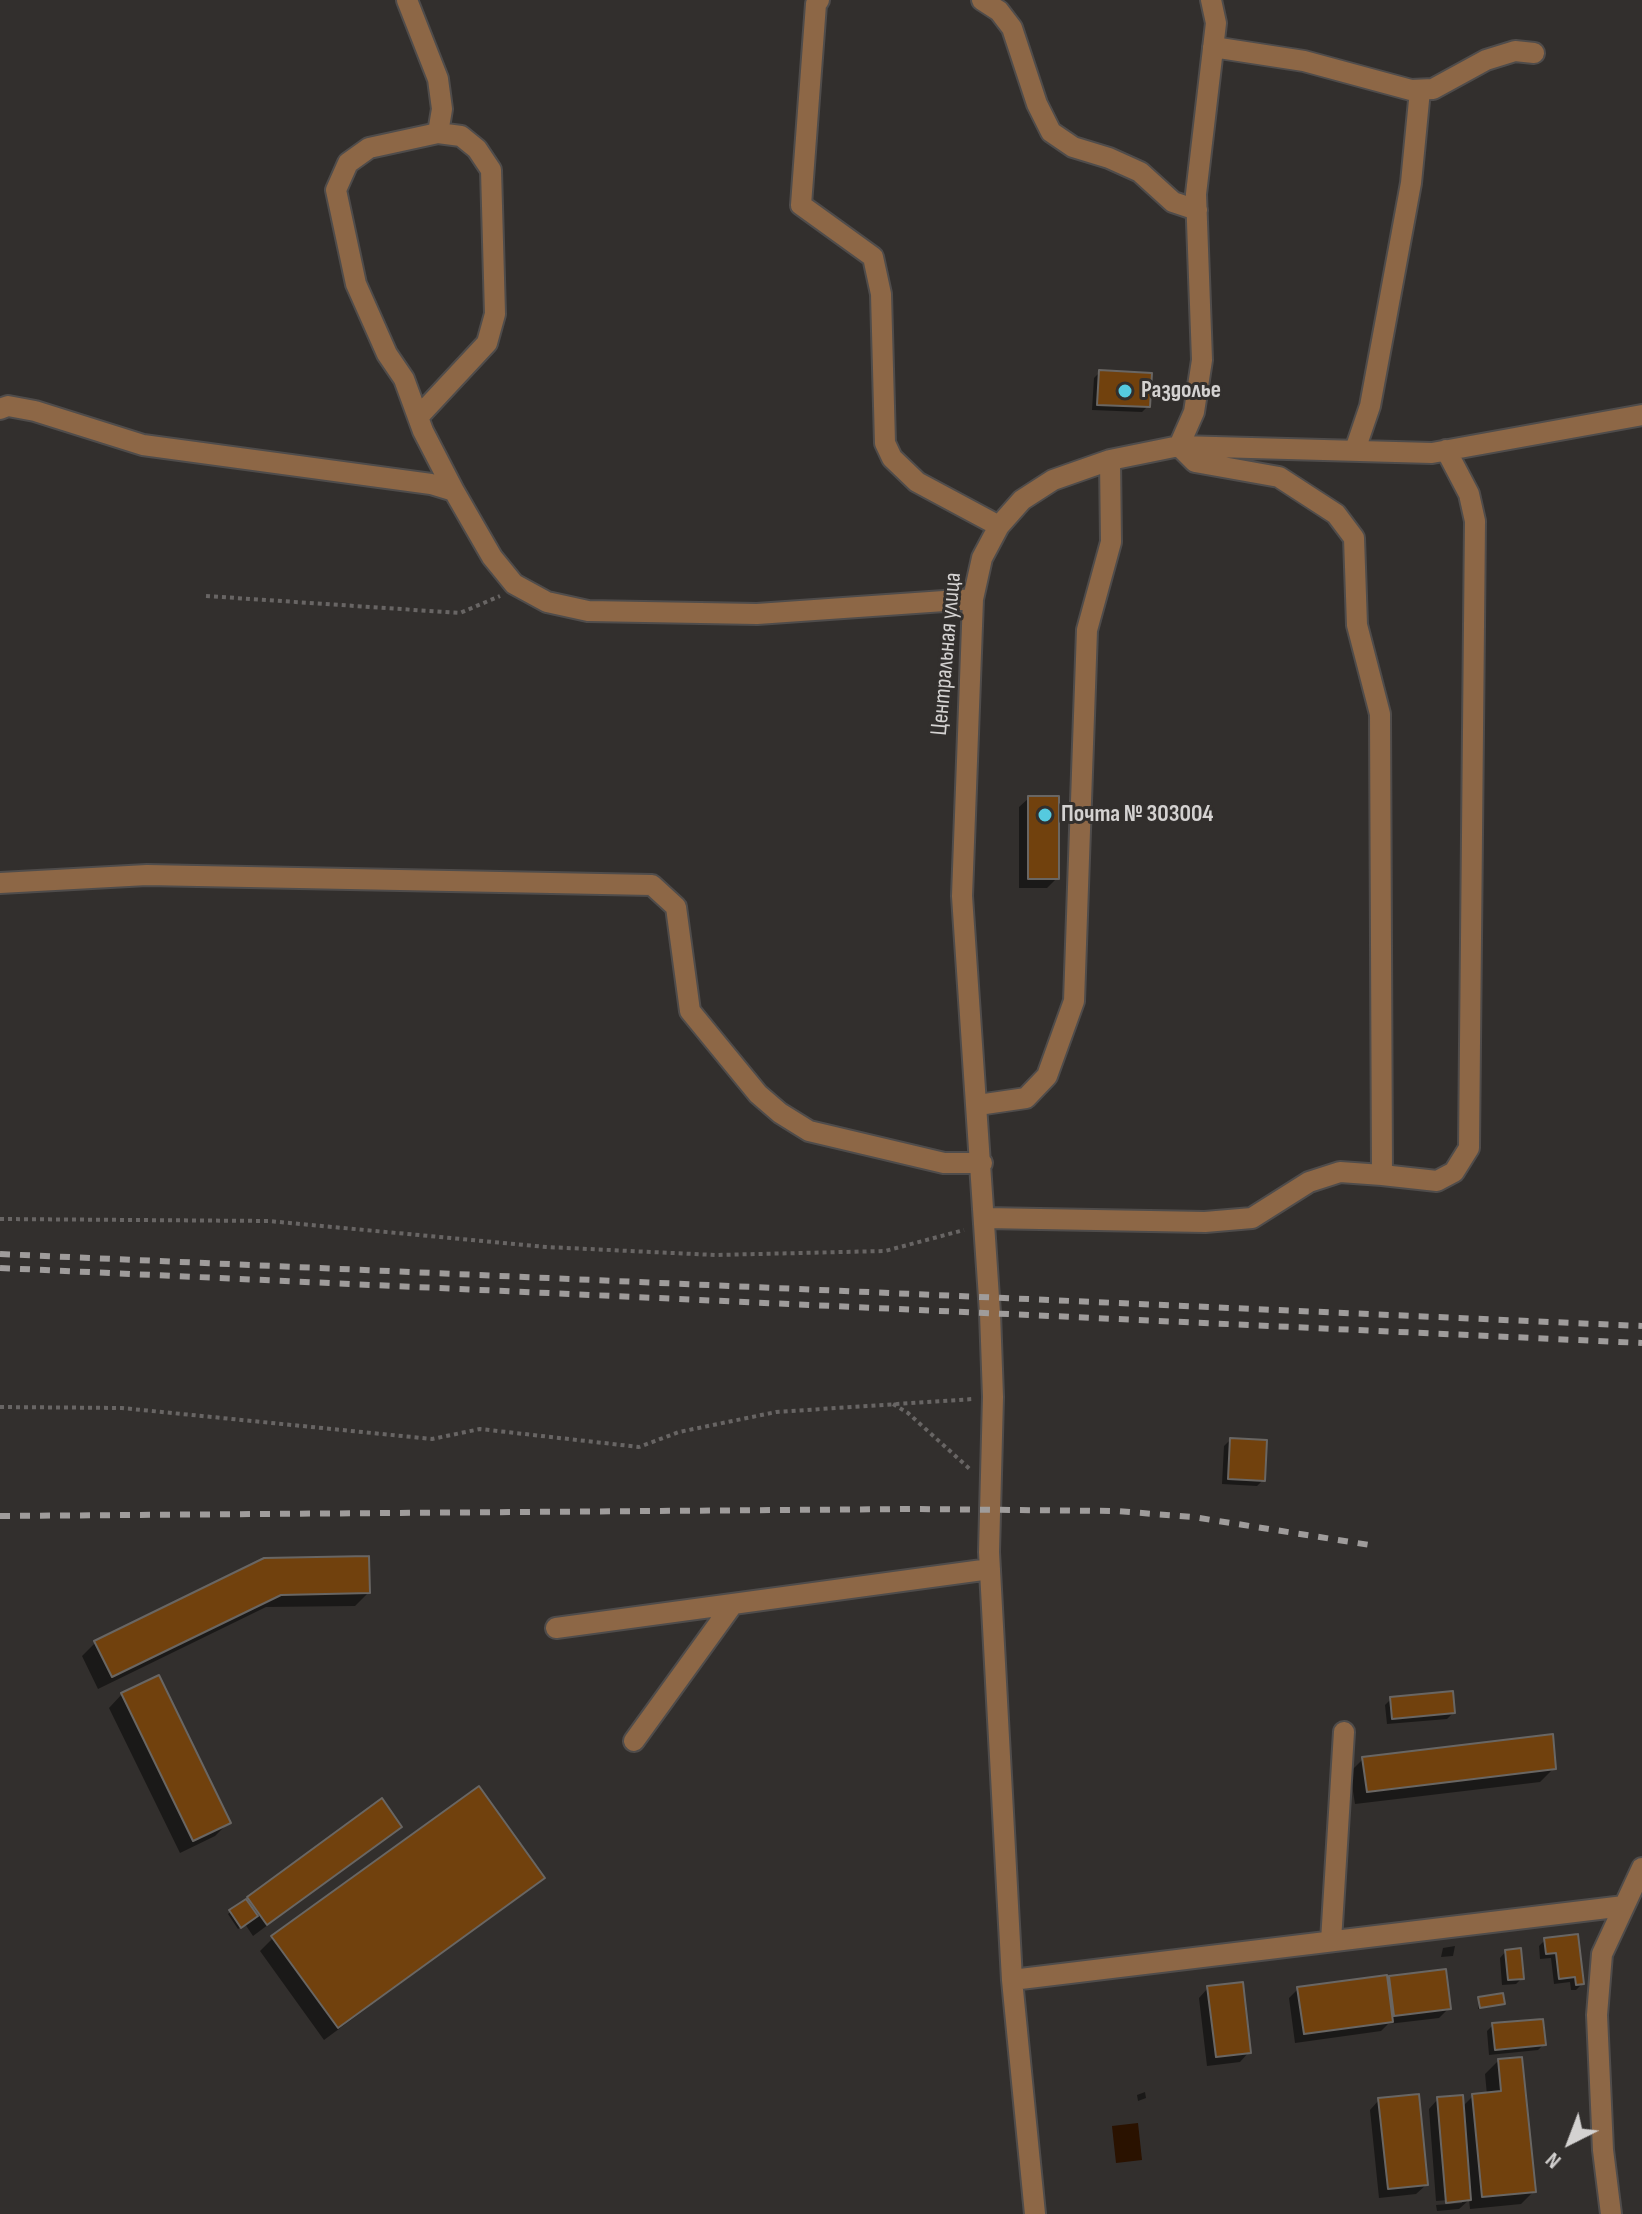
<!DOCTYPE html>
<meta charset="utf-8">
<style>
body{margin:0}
#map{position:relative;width:1642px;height:2214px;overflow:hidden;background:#322f2d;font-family:"Sofia Sans Condensed",sans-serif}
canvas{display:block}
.north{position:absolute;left:1530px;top:2102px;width:80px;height:80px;-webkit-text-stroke:6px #322f2d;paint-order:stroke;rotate:222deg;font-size:22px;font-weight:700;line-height:32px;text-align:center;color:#d4d2d1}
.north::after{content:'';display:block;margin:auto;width:28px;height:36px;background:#d4d2d1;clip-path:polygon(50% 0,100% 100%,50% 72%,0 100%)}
</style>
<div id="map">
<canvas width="1642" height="2214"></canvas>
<div class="north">N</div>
</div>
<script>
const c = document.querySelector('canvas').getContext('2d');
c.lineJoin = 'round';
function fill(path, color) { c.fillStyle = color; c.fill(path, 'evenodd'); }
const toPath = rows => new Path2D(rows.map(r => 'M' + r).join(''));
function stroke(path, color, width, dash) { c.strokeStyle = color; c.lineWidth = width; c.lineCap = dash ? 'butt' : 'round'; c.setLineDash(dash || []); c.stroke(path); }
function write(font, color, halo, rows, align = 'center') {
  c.font = font + ' "Sofia Sans Condensed",sans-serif'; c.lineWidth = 6; c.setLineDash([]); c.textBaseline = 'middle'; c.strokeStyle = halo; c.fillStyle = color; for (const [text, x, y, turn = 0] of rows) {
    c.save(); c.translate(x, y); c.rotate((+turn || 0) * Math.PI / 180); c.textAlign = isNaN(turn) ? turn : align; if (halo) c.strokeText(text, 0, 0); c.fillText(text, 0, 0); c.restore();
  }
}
fill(toPath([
 [1138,2123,1142,2160,1116,2163,1112,2126]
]), '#2a1200');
fill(toPath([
 [1100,372,1148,406,1142,412,1092,410,1094,378],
 [1029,798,1057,878,1047,888,1019,888,1019,807],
 [1230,1440,1263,1480,1257,1486,1222,1484,1224,1446],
 [264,1560,368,1593,355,1606,266,1607,98,1689,82,1656,95,1643],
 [122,1694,228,1823,215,1836,180,1853,109,1708],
 [1391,1699,1453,1713,1447,1719,1387,1724,1385,1705],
 [1363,1759,1553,1769,1540,1782,1355,1804,1350,1772],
 [400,1826,253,1936,245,1924,238,1929,228,1914,248,1898],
 [543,1878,324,2040,260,1951,273,1938],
 [1545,1940,1582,1984,1576,1990,1571,1990,1570,1982,1554,1984,1551,1958,1540,1959,1539,1946],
 [1455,1946,1453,1956,1441,1957,1443,1948],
 [1506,1951,1522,1978,1516,1984,1502,1985,1500,1958],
 [1390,1978,1449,2008,1439,2018,1388,2024,1381,2031,1295,2043,1289,1998,1298,1989,1385,1983],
 [1208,1988,1249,2052,1240,2062,1207,2066,1199,1998],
 [1479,1999,1503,2003,1478,2009],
 [1493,2025,1544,2044,1538,2050,1489,2055,1487,2031],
 [1498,2061,1534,2191,1521,2204,1470,2209,1469,2200,1459,2209,1437,2211,1436,2205,1462,2203,1462,2199,1436,2201,1429,2109,1438,2099,1462,2107,1473,2096,1487,2095,1485,2074],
 [1145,2092,1146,2098,1138,2101,1137,2095],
 [1379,2100,1426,2185,1416,2194,1379,2198,1370,2110]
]), '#0007');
const building = toPath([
 [1099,370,1152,373,1150,407,1097,405,1099,370],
 [1028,796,1059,796,1059,879,1028,879,1028,796],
 [1230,1438,1267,1440,1265,1481,1228,1479,1230,1438],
 [369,1556,370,1593,281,1595,112,1677,94,1641,264,1558,369,1556],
 [159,1675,231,1823,193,1841,121,1693,159,1675],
 [1453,1691,1455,1713,1392,1719,1390,1697,1453,1691],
 [1553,1734,1556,1769,1367,1792,1362,1757,1553,1734],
 [479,1786,545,1878,338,2028,271,1936,479,1786],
 [382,1798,402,1827,267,1925,247,1897,382,1798],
 [246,1899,258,1916,241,1928,229,1910,246,1899],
 [1578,1934,1584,1984,1576,1985,1575,1977,1559,1979,1556,1953,1546,1954,1544,1938,1578,1934],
 [1521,1948,1524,1979,1508,1980,1505,1950,1521,1948],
 [1446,1969,1451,2009,1394,2016,1389,1976,1446,1969],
 [1387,1975,1393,2022,1304,2034,1297,1987,1387,1975],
 [1243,1982,1251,2053,1216,2057,1207,1986,1243,1982],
 [1503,1993,1505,2004,1480,2008,1478,1997,1503,1993],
 [1543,2019,1546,2045,1495,2050,1492,2023,1543,2019],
 [1522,2057,1536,2192,1482,2197,1472,2094,1501,2091,1498,2059,1522,2057],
 [1419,2094,1428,2185,1388,2189,1378,2098,1419,2094],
 [1463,2095,1471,2200,1446,2203,1437,2097,1463,2095]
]);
fill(building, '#71410d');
stroke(building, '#696663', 2);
const minor = toPath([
 [407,0,438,79,442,109,438,133,369,148,348,163,336,190,356,284,387,354,404,379,423,431,454,491],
 [819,0,816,4,801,205,873,257,881,294,885,443,892,458,917,482,999,526],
 [982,0,999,11,1012,28,1037,104,1051,132,1073,147,1109,158,1140,172,1173,202,1197,210],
 [1213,47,1304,61,1411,90,1433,89,1486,60,1515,51,1534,53],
 [0,409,8,406,35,411,143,445,431,484,454,491,492,557,514,584,547,602,588,611,757,614,973,599],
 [420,415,487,343,495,314,491,170,477,149,461,136,438,133],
 [1179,446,1195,462,1279,477,1336,514,1354,538,1357,625,1380,714,1382,1175,1437,1181,1454,1172,1469,1148,1475,521,1469,494,1446,450],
 [1179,446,1194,412,1202,360,1196,194,1216,23,1211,0],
 [1355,450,1370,406,1411,183,1420,90],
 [0,883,147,875,652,885,676,907,690,1011,758,1094,780,1113,809,1131,944,1163,982,1163],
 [978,1105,1026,1098,1047,1076,1074,1001,1087,630,1111,542,1110,460],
 [985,1218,1205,1222,1252,1218,1309,1182,1340,1172,1382,1175],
 [556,1628,990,1569],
 [634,1741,733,1604],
 [1331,1941,1344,1732],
 [1012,1980,1624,1906],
 [1035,2214,1012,1980,989,1552,993,1397,990,1313,962,896,973,599,982,558,999,526,1022,500,1053,480,1110,460,1179,446,1432,453,1642,415],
 [1611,2214,1603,2150,1597,2015,1602,1954,1642,1868]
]);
stroke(minor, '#4f4c4b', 24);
stroke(toPath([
 [206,596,460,613,500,596],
 [0,1219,269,1221,546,1247,715,1255,885,1251,964,1230],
 [893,1404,908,1413,972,1471],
 [0,1407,122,1408,432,1439,480,1429,639,1447,679,1432,776,1412,973,1399]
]), '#686564', 4, [4, 4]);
stroke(minor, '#8d6746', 20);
stroke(toPath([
 [0,1254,1642,1326],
 [0,1268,1642,1343],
 [0,1516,912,1509,1116,1511,1193,1517,1376,1546]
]), '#9f9c9b', 6, [10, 10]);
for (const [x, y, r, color] of [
 [1125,391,8,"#55cadf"],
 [1045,815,8,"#55cadf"]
]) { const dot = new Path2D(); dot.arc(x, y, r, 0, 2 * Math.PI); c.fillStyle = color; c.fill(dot); stroke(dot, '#322f2d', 3); }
write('bold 24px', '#d4d2d1', '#322f2d', [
 ["Раздолье",1141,391],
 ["Почта № 303004",1061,815]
], 'left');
write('24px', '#d4d2d1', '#322f2d', [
 ["Центральная улица",947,654,-85]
]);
</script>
